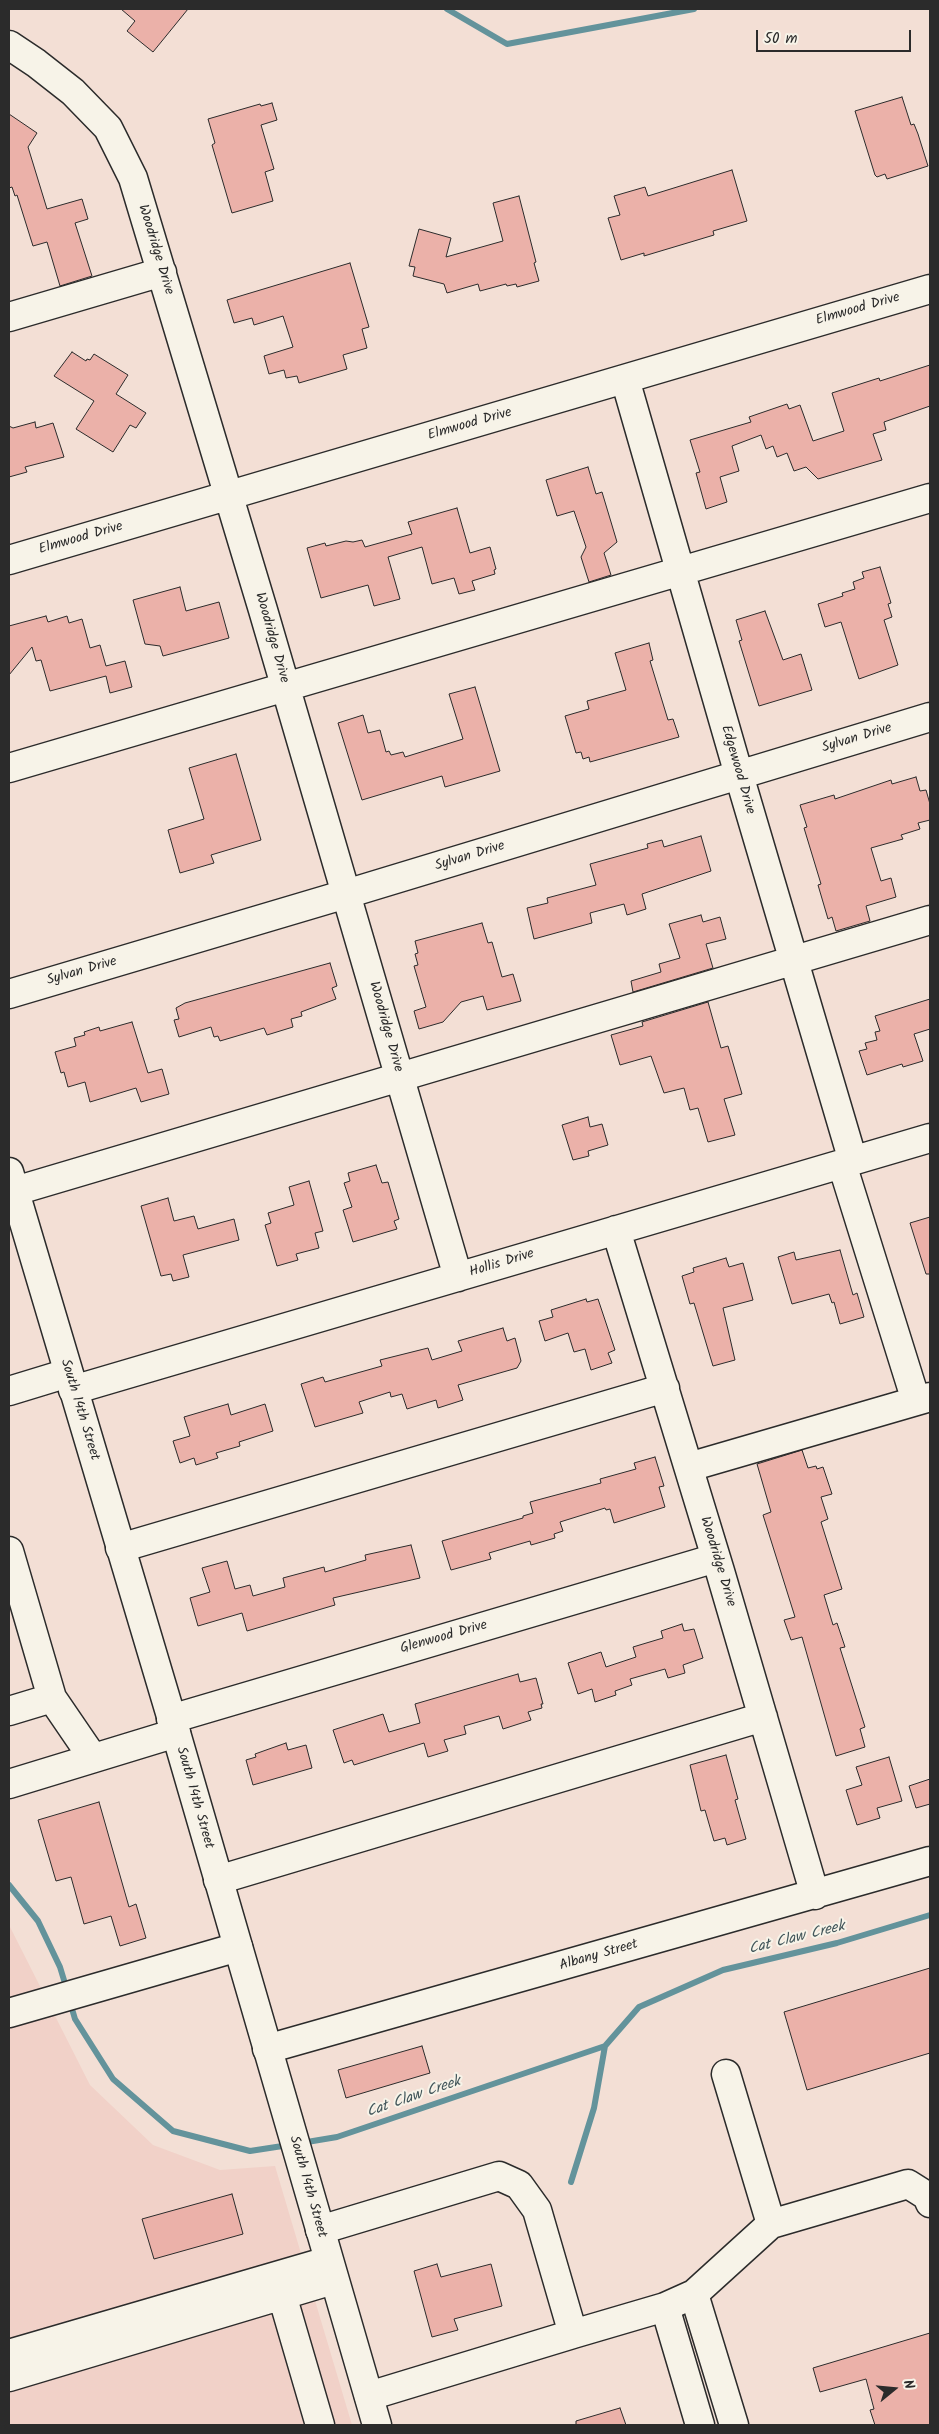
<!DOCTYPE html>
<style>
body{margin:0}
#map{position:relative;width:939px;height:2434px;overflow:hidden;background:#f3dfd5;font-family:Kalam,sans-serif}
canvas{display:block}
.frame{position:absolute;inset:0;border:10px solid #2b2b2b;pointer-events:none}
.north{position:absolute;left:869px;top:2364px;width:50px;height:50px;-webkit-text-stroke:4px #f7f3e8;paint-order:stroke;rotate:73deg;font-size:14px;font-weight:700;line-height:20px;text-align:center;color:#2b2b2b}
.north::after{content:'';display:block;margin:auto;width:18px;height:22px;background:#2b2b2b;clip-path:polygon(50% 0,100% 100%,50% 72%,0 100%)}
.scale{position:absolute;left:756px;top:30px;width:155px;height:22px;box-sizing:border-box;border:2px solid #2b2b2b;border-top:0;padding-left:6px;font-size:15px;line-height:18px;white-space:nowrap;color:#2b2b2b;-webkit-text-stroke:4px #f7f3e8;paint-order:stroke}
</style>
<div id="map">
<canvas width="939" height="2434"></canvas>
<div class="frame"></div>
<div class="north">N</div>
<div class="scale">50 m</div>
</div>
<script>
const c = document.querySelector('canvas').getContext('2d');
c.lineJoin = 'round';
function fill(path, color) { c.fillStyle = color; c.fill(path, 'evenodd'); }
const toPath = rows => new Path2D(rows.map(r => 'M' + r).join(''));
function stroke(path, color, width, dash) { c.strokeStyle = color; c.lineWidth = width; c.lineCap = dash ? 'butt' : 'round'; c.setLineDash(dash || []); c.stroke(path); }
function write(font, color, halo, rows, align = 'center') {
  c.font = font + ' Kalam,sans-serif'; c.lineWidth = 4; c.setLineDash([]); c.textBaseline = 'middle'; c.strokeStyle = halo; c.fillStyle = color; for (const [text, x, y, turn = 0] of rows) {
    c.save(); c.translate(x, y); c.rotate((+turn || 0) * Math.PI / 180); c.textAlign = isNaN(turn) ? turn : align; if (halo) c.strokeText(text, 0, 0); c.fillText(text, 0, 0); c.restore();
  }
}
fill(toPath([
 [9,1925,90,2085,153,2145,220,2170,275,2166,352,2425,9,2425]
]), '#f1d1c8');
stroke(toPath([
 [447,9,507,44,694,9],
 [9,1885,38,1921,60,1967,67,1990],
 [70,2002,75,2019,113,2079,173,2131,250,2151,289,2145],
 [301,2143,337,2137,605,2046,639,2007,723,1970,837,1943,930,1915],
 [571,2182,594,2108,605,2046]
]), '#63939b', 6);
const building = toPath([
 [121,9,188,9,153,52,127,31,135,21,121,9],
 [902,97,911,125,914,124,918,134,928,166,887,179,885,174,877,177,875,175,855,111,902,97],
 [272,103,277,120,261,125,274,169,265,172,273,201,232,213,212,145,215,143,208,119,260,104,261,106,272,103],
 [9,114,37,133,28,147,47,209,82,199,88,219,75,223,92,276,60,286,47,242,33,246,17,195,15,196,12,187,9,188,9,114],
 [732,170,747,221,713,231,714,235,644,256,644,253,621,260,608,218,620,215,614,196,645,187,648,196,732,170],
 [519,196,536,262,534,263,539,281,517,287,516,284,507,286,506,284,480,291,478,284,447,293,444,284,413,276,415,267,409,266,419,229,451,238,446,257,503,241,493,203,519,196],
 [350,263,369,327,362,329,367,348,343,355,347,369,299,383,297,376,286,378,284,370,269,374,264,356,293,347,283,316,254,325,252,318,234,323,227,300,350,263],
 [72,352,86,361,87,359,90,360,94,354,128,375,116,394,146,413,136,428,130,425,113,452,76,429,94,401,54,376,72,352],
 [930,365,930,406,884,422,886,430,873,434,882,460,818,479,806,467,794,471,787,453,777,457,773,446,766,449,761,435,732,446,739,471,720,477,727,502,706,509,696,473,700,472,690,440,751,422,749,417,787,404,789,409,800,405,813,441,844,431,832,393,879,378,880,381,930,365],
 [35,422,36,428,53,423,64,457,25,467,27,472,9,477,9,426,13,428,35,422],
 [588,467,596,494,602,492,617,542,604,553,611,575,589,582,581,557,586,547,574,511,557,516,546,480,588,467],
 [457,508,470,553,490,547,496,569,494,570,495,574,472,581,475,590,459,594,454,578,432,584,422,547,388,557,400,599,374,606,368,585,321,598,307,548,325,543,326,546,346,541,353,542,362,540,365,547,412,534,408,522,457,508],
 [880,567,891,603,888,604,892,617,884,620,898,665,859,679,841,622,825,627,818,604,843,596,842,593,855,589,853,582,864,578,862,572,880,567],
 [180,587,186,611,219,602,229,638,163,656,160,646,145,644,133,600,180,587],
 [765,611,783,660,801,654,812,690,759,706,739,641,742,640,736,620,765,611],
 [46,616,48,622,67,616,69,623,82,619,90,648,100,645,106,666,125,661,132,687,110,693,106,676,50,691,41,660,36,661,32,647,9,675,9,626,46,616],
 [649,643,653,660,650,661,668,720,673,719,679,737,590,762,589,757,583,759,581,752,576,753,565,716,589,709,587,701,626,690,615,653,649,643],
 [475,687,500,771,445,787,442,776,362,800,338,723,363,715,368,733,380,730,386,752,389,751,391,755,403,752,405,757,463,739,449,694,475,687],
 [236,754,261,840,211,855,214,863,180,873,168,830,204,819,189,768,236,754],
 [916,777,920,791,926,790,930,804,930,820,918,823,920,829,901,835,903,839,871,848,881,881,891,878,896,897,866,906,870,921,836,931,832,917,828,919,818,885,821,884,804,828,807,827,800,805,834,795,835,799,891,780,892,784,916,777],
 [701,836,711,871,642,894,646,909,627,915,624,904,590,913,592,923,534,939,527,908,548,903,547,898,596,885,590,864,648,848,647,844,662,840,664,847,701,836],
 [701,915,703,922,720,917,726,939,706,944,713,968,633,992,631,981,661,972,659,964,680,958,669,924,701,915],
 [482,923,488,943,492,942,502,977,513,974,521,1001,487,1010,483,996,461,1002,443,1022,419,1029,414,1011,426,1007,414,966,418,965,415,954,418,953,415,941,482,923],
 [330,963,337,986,332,988,336,999,301,1012,302,1016,291,1019,293,1027,267,1035,264,1028,220,1041,218,1036,214,1037,211,1027,179,1037,174,1020,179,1019,176,1008,185,1003,330,963],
 [930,999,930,1029,914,1034,923,1061,903,1067,902,1064,867,1075,859,1051,867,1049,865,1043,877,1040,875,1032,880,1031,875,1016,930,999],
 [708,1002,721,1048,728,1046,742,1094,724,1099,735,1135,708,1142,698,1108,690,1110,684,1088,664,1093,651,1056,620,1065,611,1035,643,1026,642,1022,708,1002],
 [132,1022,148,1073,162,1069,169,1094,141,1102,136,1088,90,1102,85,1082,68,1087,64,1072,61,1073,55,1052,76,1046,74,1038,85,1035,84,1032,99,1027,100,1031,132,1022],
 [588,1117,590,1127,602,1124,608,1145,588,1151,589,1156,573,1160,562,1125,588,1117],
 [376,1165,382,1183,388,1182,399,1219,394,1221,397,1229,353,1242,343,1210,352,1207,344,1183,350,1181,348,1173,376,1165],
 [309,1181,323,1231,315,1233,319,1248,296,1254,298,1260,277,1266,265,1225,271,1223,268,1213,294,1205,289,1187,309,1181],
 [168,1198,174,1221,194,1216,198,1229,234,1219,239,1240,183,1255,189,1277,173,1281,171,1274,161,1276,141,1206,168,1198],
 [930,1217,930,1274,926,1274,910,1223,930,1217],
 [840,1250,853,1295,857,1293,864,1317,840,1324,834,1302,832,1303,829,1294,792,1304,778,1257,794,1252,796,1260,840,1250],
 [726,1258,729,1267,743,1263,753,1300,723,1308,735,1360,713,1366,694,1303,690,1304,682,1276,694,1272,693,1268,726,1258],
 [586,1299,587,1302,598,1299,615,1350,608,1353,612,1363,591,1370,585,1349,574,1352,568,1333,545,1341,539,1321,553,1317,551,1310,586,1299],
 [503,1328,507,1341,515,1338,521,1361,517,1368,458,1385,463,1400,438,1408,436,1400,407,1409,402,1394,391,1397,390,1392,359,1402,363,1413,315,1427,301,1384,323,1377,325,1382,382,1366,380,1360,428,1348,432,1360,462,1351,458,1341,503,1328],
 [228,1404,231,1415,265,1404,273,1431,239,1442,240,1446,216,1453,218,1458,196,1465,194,1458,180,1463,173,1441,190,1436,184,1417,228,1404],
 [802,1450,808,1468,816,1466,817,1469,823,1467,832,1494,821,1497,828,1519,821,1522,842,1589,824,1595,833,1625,837,1623,845,1647,840,1648,865,1727,860,1729,865,1747,836,1756,802,1637,791,1640,784,1620,795,1617,763,1515,771,1512,757,1464,802,1450],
 [655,1457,664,1486,659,1487,665,1507,614,1523,610,1509,606,1510,605,1508,560,1522,563,1531,554,1534,555,1538,531,1545,530,1541,489,1553,491,1559,451,1570,442,1541,523,1518,523,1516,533,1513,530,1502,601,1483,600,1479,636,1469,634,1463,655,1457],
 [411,1545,420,1578,333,1598,335,1605,247,1631,242,1613,198,1626,190,1598,210,1592,202,1568,227,1561,235,1589,250,1585,253,1596,285,1587,283,1578,324,1567,325,1572,366,1560,365,1555,411,1545],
 [682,1624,684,1631,694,1629,703,1658,683,1665,685,1673,668,1678,665,1669,630,1679,632,1685,615,1691,616,1695,595,1702,592,1689,578,1694,568,1663,601,1652,606,1667,636,1657,633,1647,663,1638,661,1631,682,1624],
 [518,1674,520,1682,536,1678,543,1704,541,1704,542,1708,528,1712,531,1720,503,1729,499,1716,464,1726,466,1734,444,1740,448,1751,428,1757,424,1743,354,1765,352,1760,344,1763,333,1730,383,1714,389,1732,420,1723,415,1704,518,1674],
 [286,1743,288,1750,306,1745,312,1768,253,1785,246,1760,256,1757,255,1754,269,1749,286,1743],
 [726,1755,738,1799,735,1800,746,1839,727,1845,725,1838,714,1841,705,1810,701,1811,690,1765,726,1755],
 [889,1757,902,1801,877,1808,880,1818,857,1825,846,1790,862,1785,856,1767,889,1757],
 [930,1779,930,1804,916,1808,909,1786,930,1779],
 [99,1802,129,1907,136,1904,146,1938,120,1946,111,1916,84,1924,71,1877,56,1881,38,1820,99,1802],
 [930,1968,930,2053,807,2090,784,2012,930,1968],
 [422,2046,430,2073,346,2098,338,2070,422,2046],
 [232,2194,243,2234,154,2259,142,2219,232,2194],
 [437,2264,441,2277,491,2264,502,2306,454,2319,458,2330,432,2337,414,2271,437,2264],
 [930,2333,930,2425,875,2425,870,2410,874,2409,866,2379,820,2392,813,2368,930,2333],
 [620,2408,626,2425,576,2425,576,2421,620,2408]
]);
fill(building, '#ebb1a9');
stroke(building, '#2b2b2b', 1);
const minor = toPath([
 [9,45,36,63,73,92,108,128,133,178,263,610,458,1277],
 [9,317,162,272],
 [625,379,739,775,853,1161],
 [9,560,930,289],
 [9,768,930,498],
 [9,994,346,894,930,717],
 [842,1164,916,1401],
 [15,1191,930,920],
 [616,1230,720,1571,815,1895],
 [73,1390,930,1138],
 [9,1391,68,1373],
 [689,1467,930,1397],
 [120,1548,665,1388],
 [9,1551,52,1698,9,1711],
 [52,1698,93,1758],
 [171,1719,716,1558],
 [9,1784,176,1733],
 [218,1880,763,1717],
 [9,2013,238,1947],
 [267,2049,930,1861],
 [726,2074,771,2224],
 [320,2230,499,2176,519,2185,537,2210,573,2334,369,2396],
 [694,2294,771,2224,908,2184,927,2196,930,2203],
 [282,2295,320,2425],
 [573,2334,665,2307],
 [9,2354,328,2261],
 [9,2377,333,2280],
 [700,2425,665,2307,694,2294,734,2425]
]);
const major = toPath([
 [9,1172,176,1733,377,2425]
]);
stroke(minor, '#2b2b2b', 31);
stroke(major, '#2b2b2b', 31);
stroke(minor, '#f7f3e8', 28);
stroke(major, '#f7f3e8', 28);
write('14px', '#2b2b2b', '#f7f3e8', [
 ["Woodridge Drive",155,250,73],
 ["Elmwood Drive",858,310,-16],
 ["Elmwood Drive",470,425,-16],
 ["Elmwood Drive",81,539,-16],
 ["Woodridge Drive",271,638,74],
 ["Sylvan Drive",857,739,-17],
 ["Edgewood Drive",737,770,74],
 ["Sylvan Drive",470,857,-17],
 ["Sylvan Drive",82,972,-16],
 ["Woodridge Drive",385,1027,74],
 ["Hollis Drive",502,1264,-17],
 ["South 14th Street",79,1410,73],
 ["Woodridge Drive",717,1562,73],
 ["Glenwood Drive",444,1638,-16],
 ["South 14th Street",194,1798,74],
 ["Albany Street",599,1956,-16],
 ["South 14th Street",307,2187,74]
]);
write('italic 15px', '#42565a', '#f7f3e8', [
 ["Cat Claw Creek",797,1939,-14],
 ["Cat Claw Creek",414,2098,-19]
]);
</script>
